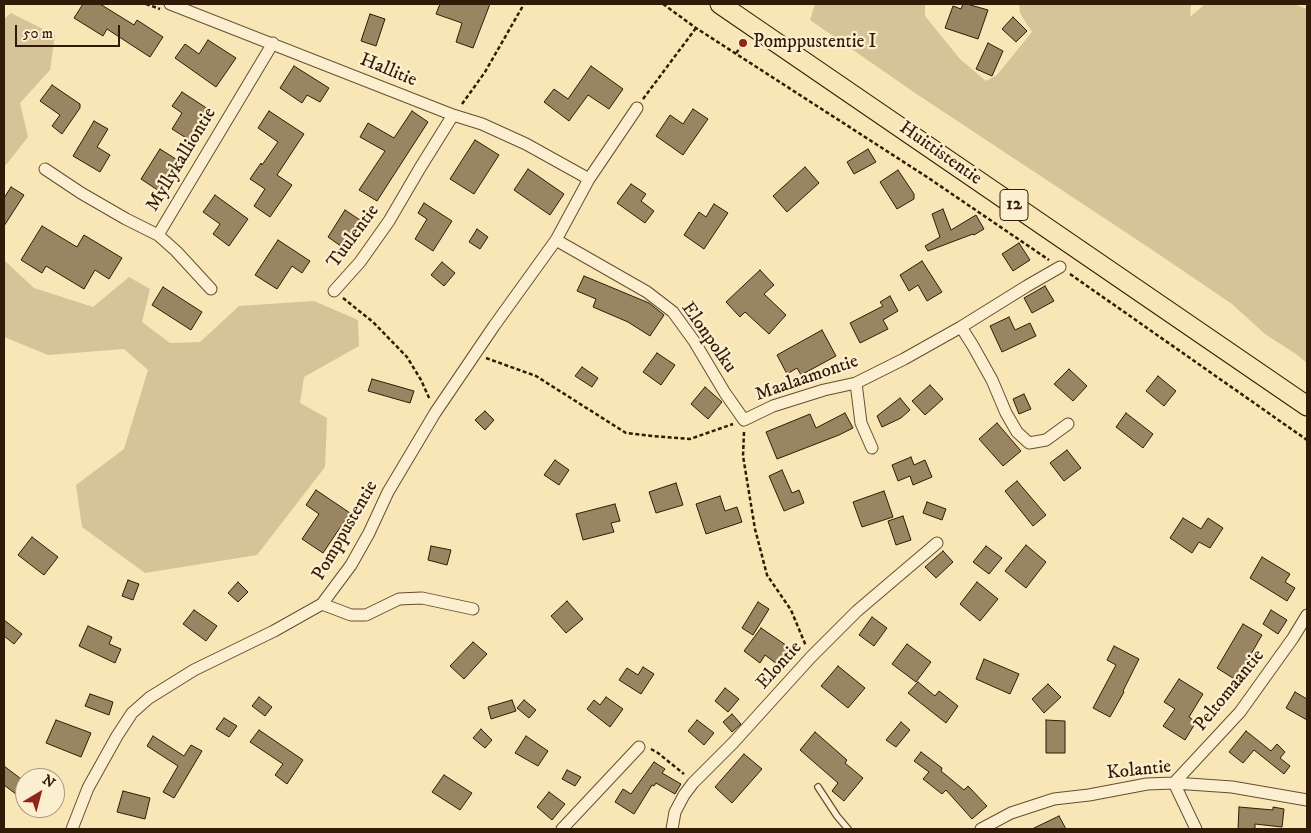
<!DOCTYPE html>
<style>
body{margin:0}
#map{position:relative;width:1311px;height:833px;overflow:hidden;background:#f9e6b6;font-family:"IM FELL DW Pica",serif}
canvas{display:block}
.frame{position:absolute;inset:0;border:5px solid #321b06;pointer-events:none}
.north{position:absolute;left:15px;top:768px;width:50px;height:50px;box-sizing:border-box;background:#fbefd0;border:1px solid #ab9a7f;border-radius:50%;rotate:37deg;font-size:14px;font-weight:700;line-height:20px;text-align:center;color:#321b06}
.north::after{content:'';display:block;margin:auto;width:18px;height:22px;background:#8f2418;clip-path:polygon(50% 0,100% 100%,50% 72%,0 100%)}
.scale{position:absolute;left:15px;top:25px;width:105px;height:22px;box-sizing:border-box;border:2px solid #321b06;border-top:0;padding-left:6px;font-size:15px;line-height:18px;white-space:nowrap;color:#321b06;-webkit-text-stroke:4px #fbefd0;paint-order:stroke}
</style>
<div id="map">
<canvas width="1311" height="833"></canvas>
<div class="frame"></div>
<div class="north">N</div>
<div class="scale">50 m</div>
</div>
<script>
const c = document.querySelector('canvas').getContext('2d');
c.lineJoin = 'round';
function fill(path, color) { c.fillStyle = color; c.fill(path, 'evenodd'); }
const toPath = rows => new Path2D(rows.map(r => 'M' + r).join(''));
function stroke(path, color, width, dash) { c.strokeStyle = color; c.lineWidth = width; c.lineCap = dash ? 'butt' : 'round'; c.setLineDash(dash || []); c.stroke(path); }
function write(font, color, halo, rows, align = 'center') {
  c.font = font + ' "IM FELL DW Pica",serif'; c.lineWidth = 4.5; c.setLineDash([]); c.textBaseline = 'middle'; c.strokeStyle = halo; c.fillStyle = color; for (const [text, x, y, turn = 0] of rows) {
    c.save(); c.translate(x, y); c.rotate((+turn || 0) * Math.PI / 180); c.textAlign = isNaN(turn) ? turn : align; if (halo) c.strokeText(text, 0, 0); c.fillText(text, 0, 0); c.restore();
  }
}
fill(toPath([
 [815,4,925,4,925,16,960,59,986,81,997,75,1032,32,1020,13,1019,4,1191,4,1190,17,1205,4,1294,4,1307,9,1307,363,1296,354,1265,334,1232,304,1151,249,915,93,820,27,810,20],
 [11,13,55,35,50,70,20,103,28,137,6,165,4,166,4,19],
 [4,260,34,288,93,307,129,277,150,289,142,322,170,343,200,342,239,306,314,301,358,320,359,346,304,377,300,403,327,418,325,467,257,555,145,573,82,527,76,485,124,449,148,370,124,349,48,355,4,337]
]), '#d7c398');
const building = toPath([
 [83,4,100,4,134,25,137,20,163,37,150,57,107,29,103,36,74,18,83,4],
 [440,4,490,4,473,48,456,42,462,23,436,14,440,4],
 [963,4,967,4,988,10,978,39,945,28,953,6,961,9,963,4],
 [370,14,385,19,376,46,361,41,370,14],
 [1013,17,1027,31,1016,42,1002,29,1013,17],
 [208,40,236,58,216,87,175,58,185,44,199,54,208,40],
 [988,43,1003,51,992,76,976,69,988,43],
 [294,66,329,88,320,102,307,95,302,103,280,88,294,66],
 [591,66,623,89,609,109,588,95,569,121,544,102,554,89,568,99,591,66],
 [52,85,80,104,80,108,62,134,52,126,60,115,40,101,52,85],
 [182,92,211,111,191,141,172,129,182,113,172,106,182,92],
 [693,109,708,119,683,155,656,136,670,115,683,124,693,109],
 [269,111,304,134,277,175,292,185,270,217,254,206,265,189,250,179,261,163,262,165,278,142,258,128,269,111],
 [412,111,428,122,377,201,359,190,385,151,360,137,368,123,394,138,412,111],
 [94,121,108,129,97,147,110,155,100,172,73,156,94,121],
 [475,140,499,155,474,194,450,179,475,140],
 [160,149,179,161,159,191,141,179,160,149],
 [868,149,876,162,854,174,847,162,868,149],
 [805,167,819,183,787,212,773,196,805,167],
 [528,169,564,194,550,215,514,190,528,169],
 [898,170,914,194,914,199,897,209,880,182,898,170],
 [631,184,646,194,641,201,654,211,645,223,617,203,631,184],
 [11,187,24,195,4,226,4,198,11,187],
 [215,195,248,219,229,246,213,234,220,224,203,212,215,195],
 [424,203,452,221,433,251,415,239,427,219,418,213,424,203],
 [714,204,728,213,704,249,684,235,699,212,706,217,714,204],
 [943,209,951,230,976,215,984,229,974,235,973,234,928,251,925,246,940,237,932,214,943,209],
 [345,210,363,222,345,249,328,237,345,210],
 [42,226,77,247,84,235,122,258,109,279,95,270,84,289,46,266,42,273,21,260,42,226],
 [477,229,488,237,480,249,469,242,477,229],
 [278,240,310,261,302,273,292,266,277,289,255,275,278,240],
 [1019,243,1030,260,1013,271,1002,254,1019,243],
 [922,261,942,292,927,301,918,285,909,291,900,275,922,261],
 [442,262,455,273,444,286,431,275,442,262],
 [760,270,774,285,764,294,786,315,769,334,745,312,740,317,726,302,760,270],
 [584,276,649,303,664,315,650,336,628,322,593,307,596,299,577,291,584,276],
 [1045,286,1054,301,1032,313,1024,298,1045,286],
 [163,287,202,312,191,330,152,305,163,287],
 [890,296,898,311,883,320,888,329,860,343,850,323,883,306,880,302,890,296],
 [1009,317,1015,330,1030,323,1036,336,1002,352,990,326,1009,317],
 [822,330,836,356,801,375,797,368,787,374,777,355,822,330],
 [657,353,675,365,661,385,643,372,657,353],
 [582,367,598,378,592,387,575,376,582,367],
 [1069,369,1087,386,1073,401,1054,384,1069,369],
 [1158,376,1176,391,1164,406,1146,391,1158,376],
 [372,379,414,391,410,403,368,391,372,379],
 [930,385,943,399,925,415,912,401,930,385],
 [705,387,722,402,708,419,691,404,705,387],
 [1024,394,1031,409,1019,414,1013,399,1024,394],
 [900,398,910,410,901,418,882,427,877,416,900,398],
 [485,411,494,420,485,430,475,420,485,411],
 [845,413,853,428,839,435,777,459,766,432,810,414,816,428,845,413],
 [1126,413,1153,434,1143,448,1116,427,1126,413],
 [997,423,1021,451,1003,466,979,439,997,423],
 [1067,450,1081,468,1064,481,1050,463,1067,450],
 [911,457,914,465,925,460,932,477,913,485,910,476,898,481,892,465,911,457],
 [555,460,569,470,559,485,544,475,555,460],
 [782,470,792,493,799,490,804,503,784,511,769,476,782,470],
 [1017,481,1046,515,1033,526,1005,491,1017,481],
 [676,483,683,505,656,513,649,492,676,483],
 [316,490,350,513,323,553,302,539,319,514,306,505,316,490],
 [884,491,893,517,862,527,853,502,884,491],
 [720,496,725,511,737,507,742,522,706,534,696,504,720,496],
 [927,502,946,509,942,520,923,513,927,502],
 [615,504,620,521,611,523,614,532,583,540,576,514,615,504],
 [903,516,911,540,896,545,888,521,903,516],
 [1183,518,1201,529,1208,518,1223,528,1210,548,1199,542,1192,553,1170,538,1183,518],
 [32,537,58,557,44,575,18,555,32,537],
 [1026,545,1046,562,1026,588,1005,571,1026,545],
 [431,546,451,550,447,565,428,560,431,546],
 [986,546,1002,558,989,574,973,562,986,546],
 [943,551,953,562,936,578,925,567,943,551],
 [1262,557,1290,574,1285,582,1295,588,1287,601,1250,578,1262,557],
 [128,580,139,584,133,600,122,596,128,580],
 [238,582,248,592,238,602,228,593,238,582],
 [977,582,998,599,980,621,960,604,977,582],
 [567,601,583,619,566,633,551,616,567,601],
 [758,602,769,609,753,635,742,628,758,602],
 [194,610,217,626,206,641,183,624,194,610],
 [1271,610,1287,620,1278,634,1263,624,1271,610],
 [872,617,887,628,874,646,859,635,872,617],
 [4,620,22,634,14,644,4,636,4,620],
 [1243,624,1262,635,1236,680,1217,668,1243,624],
 [88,626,112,637,109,644,121,649,115,663,79,646,88,626],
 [761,628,793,650,781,667,765,655,760,663,744,651,761,628],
 [473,642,487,654,464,679,450,666,473,642],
 [907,644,931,662,916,682,892,664,907,644],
 [1114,646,1139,659,1123,691,1124,692,1110,717,1093,708,1116,665,1107,660,1114,646],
 [984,659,1019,674,1010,694,976,679,984,659],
 [838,666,865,688,848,708,821,686,838,666],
 [643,667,654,674,641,694,619,680,627,668,638,675,643,667],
 [1179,679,1203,694,1189,717,1196,722,1185,740,1163,726,1175,709,1164,702,1179,679],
 [918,682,935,696,939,691,958,706,946,723,908,693,918,682],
 [1048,684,1061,697,1044,713,1032,699,1048,684],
 [725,688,739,699,728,712,715,701,725,688],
 [1295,692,1307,699,1307,720,1286,708,1295,692],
 [90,694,113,702,109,715,85,706,90,694],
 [259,697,272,707,265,716,252,706,259,697],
 [606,697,623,709,610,727,587,709,594,700,600,705,606,697],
 [512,700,516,711,491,719,488,707,512,700],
 [524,700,536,710,529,718,517,708,524,700],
 [732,714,741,724,732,732,723,722,732,714],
 [224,718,237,726,229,737,216,729,224,718],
 [56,720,91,733,81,757,46,743,56,720],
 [697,720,714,733,704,745,688,731,697,720],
 [1046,720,1065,721,1065,753,1046,753,1046,720],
 [901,722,910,730,896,747,886,740,901,722],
 [481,729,492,740,485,748,473,738,481,729],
 [259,730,303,760,287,784,275,775,283,764,250,742,259,730],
 [1246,731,1271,751,1277,744,1285,752,1280,758,1290,766,1284,774,1254,750,1243,763,1229,752,1246,731],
 [815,732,847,760,845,763,863,778,844,801,832,791,838,783,800,750,815,732],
 [153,736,184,756,191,745,202,751,174,798,163,792,178,766,147,746,153,736],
 [526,736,548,751,538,766,515,753,526,736],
 [921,752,942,768,941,771,964,790,968,786,987,806,972,819,946,790,942,794,923,779,929,772,914,761,921,752],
 [744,754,762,769,732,803,715,787,744,754],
 [654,762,665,769,662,773,681,784,675,794,656,783,654,786,652,785,634,814,615,802,623,789,631,794,654,762],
 [4,766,25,782,25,801,4,785,4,766],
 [567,770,581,777,575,786,562,779,567,770],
 [444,775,472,793,460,810,432,792,444,775],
 [123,791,150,798,145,819,117,812,123,791],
 [549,792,565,804,552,820,537,807,549,792],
 [1239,807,1273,810,1273,807,1284,809,1282,827,1255,824,1255,829,1238,829,1239,807],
 [1059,816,1066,829,1032,829,1059,816]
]);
fill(building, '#998562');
stroke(building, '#321b06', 1);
const service = toPath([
 [818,787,837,816,848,829]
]);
const minor = toPath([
 [170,4,453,115,482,124,526,144,589,179],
 [45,169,81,193,126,219,158,235,273,43],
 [158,235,176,251,211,289],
 [556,240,647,292,673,312,694,341,725,393,744,420,773,406,824,390,856,383,904,359,961,327,1027,286,1060,267],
 [334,291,360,262,389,221,420,168,453,115],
 [961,327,973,346,992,380,1006,413,1017,432,1029,443,1046,440,1068,424],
 [856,383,861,423,872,448],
 [322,604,351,615,366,615,399,599,422,598,473,609],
 [72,829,88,788,117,736,132,713,149,698,194,670,274,631,322,604,351,565,369,533,388,492,435,413,494,326,556,240,589,179,637,108],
 [562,829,639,747],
 [672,829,675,812,684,795,693,783,733,743,811,657,857,611,937,543],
 [981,829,1011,813,1054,799,1089,795,1147,784,1174,783,1232,787,1307,800],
 [1196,829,1174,783,1240,712,1293,638,1307,615]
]);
const trunk = toPath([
 [720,4,1307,406]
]);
stroke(service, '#644e32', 8);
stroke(minor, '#644e32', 13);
stroke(trunk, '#321b06', 21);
stroke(toPath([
 [146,4,160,9],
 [663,4,696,28,927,177,1049,260],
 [736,53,746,41],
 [643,99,696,28],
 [462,104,485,72,524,4],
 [1070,274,1307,440],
 [343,298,373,322,407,357,421,380,430,400],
 [486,358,536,376,626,433,653,436,690,439,733,424],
 [744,432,743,456,755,529,767,575,791,610,806,646],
 [651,749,658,753,684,774]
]), '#321b06', 2.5, [4, 2.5]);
stroke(service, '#fbefd0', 5.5);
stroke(minor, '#fbefd0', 11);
stroke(trunk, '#f9e6b6', 19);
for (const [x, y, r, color] of [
 [743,43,5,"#8f2418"]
]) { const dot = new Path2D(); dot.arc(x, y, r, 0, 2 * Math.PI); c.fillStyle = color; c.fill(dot); stroke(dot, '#fbefd0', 2); }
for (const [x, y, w] of [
 [1014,205,28]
]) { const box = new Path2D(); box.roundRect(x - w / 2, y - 15.5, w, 31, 4); c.fillStyle = '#fbefd0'; c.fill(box); stroke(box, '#321b06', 1); }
write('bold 18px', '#321b06', null, [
 ["12",1014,205]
]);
write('19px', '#321b06', '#fbefd0', [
 ["Pomppustentie I",753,43]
], 'left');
write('19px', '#321b06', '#fbefd0', [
 ["Hallitie",388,71,22],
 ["Huittistentie",940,154,35],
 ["Myllykalliontie",182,160,-59],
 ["Tuulentie",354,237,-54],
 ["Elonpolku",708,338,55],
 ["Maalaamontie",807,379,-19],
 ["Pomppustentie",346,531,-60],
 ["Elontie",780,666,-48],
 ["Peltomaantie",1230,691,-51],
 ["Kolantie",1139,771,-6]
]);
</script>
